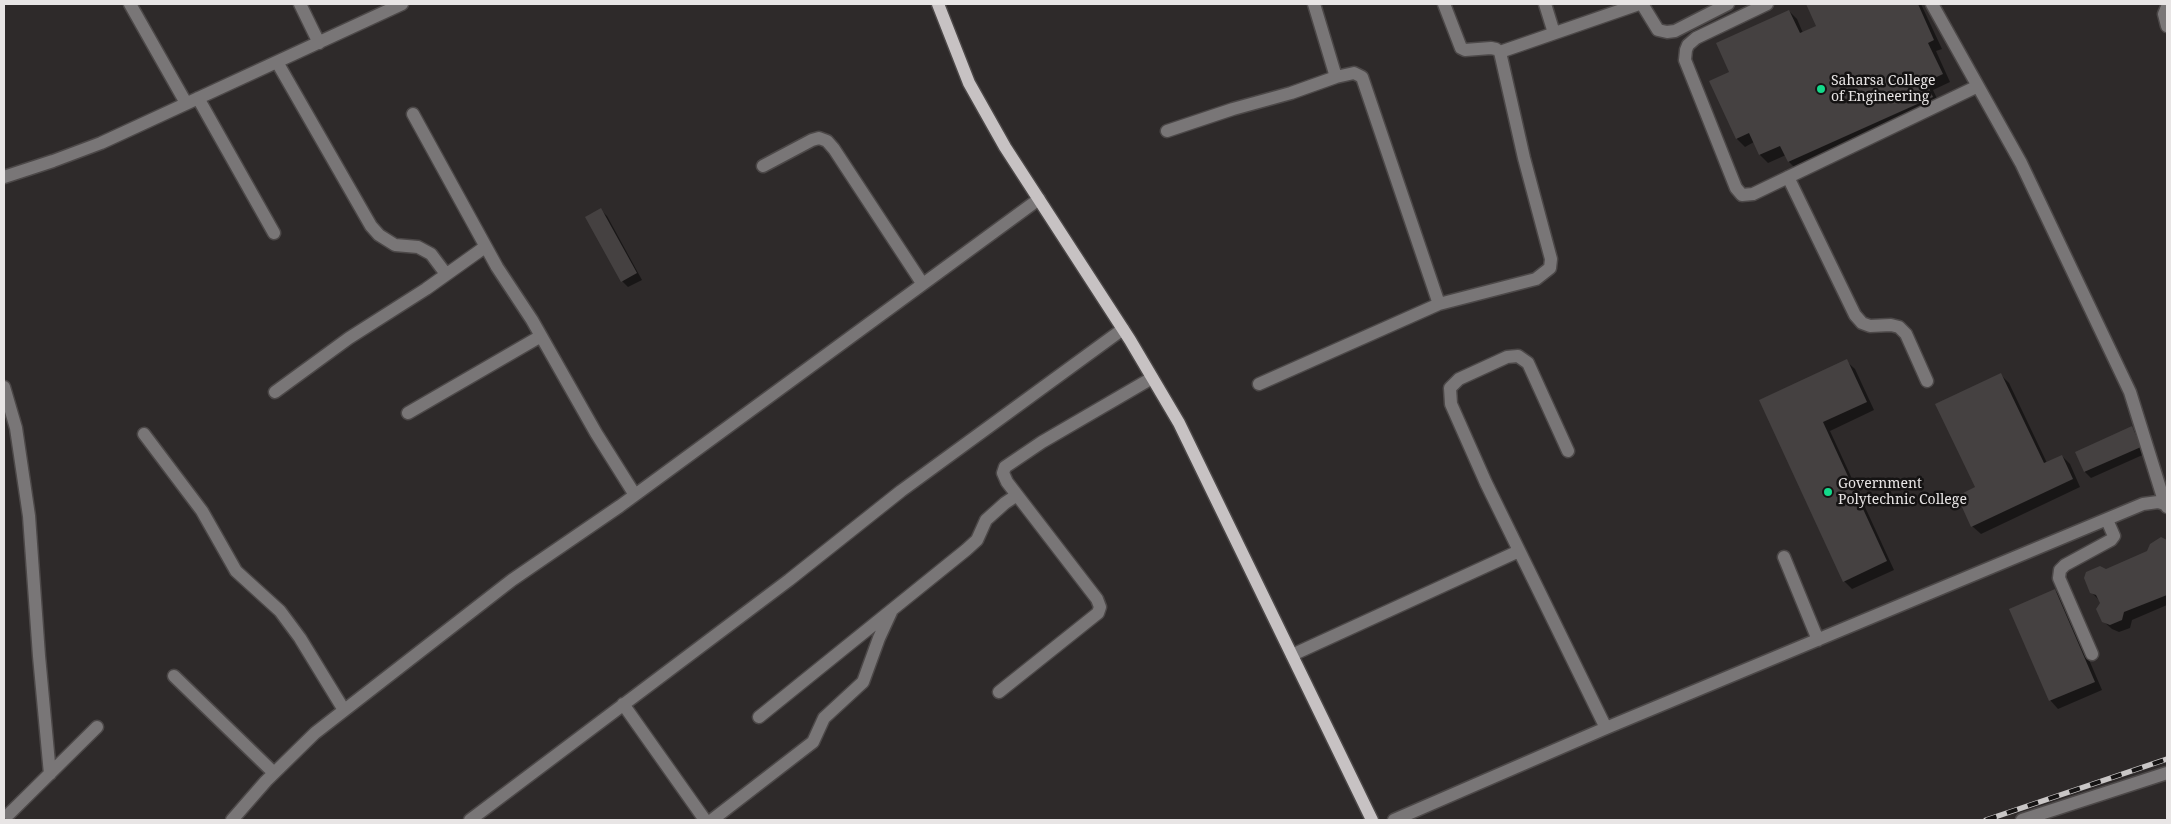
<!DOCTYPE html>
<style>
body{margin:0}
#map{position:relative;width:2171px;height:824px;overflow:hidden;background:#2e2a2a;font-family:"Noto Serif",serif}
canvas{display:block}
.frame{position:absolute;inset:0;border:5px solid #e8e5e5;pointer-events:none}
</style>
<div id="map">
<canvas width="2171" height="824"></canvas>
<div class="frame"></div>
</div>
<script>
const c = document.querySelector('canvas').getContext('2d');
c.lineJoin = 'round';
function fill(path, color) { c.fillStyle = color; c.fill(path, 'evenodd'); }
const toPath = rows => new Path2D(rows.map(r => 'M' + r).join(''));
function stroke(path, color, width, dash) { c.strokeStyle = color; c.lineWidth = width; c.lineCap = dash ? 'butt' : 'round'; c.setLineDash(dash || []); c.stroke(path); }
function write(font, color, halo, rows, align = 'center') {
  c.font = font + ' "Noto Serif",serif'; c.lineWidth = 5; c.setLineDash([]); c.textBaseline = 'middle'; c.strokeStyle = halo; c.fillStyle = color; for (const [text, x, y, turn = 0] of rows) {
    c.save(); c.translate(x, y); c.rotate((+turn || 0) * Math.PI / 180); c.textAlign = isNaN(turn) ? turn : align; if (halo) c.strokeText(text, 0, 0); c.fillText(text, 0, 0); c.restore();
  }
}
fill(toPath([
 [1807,4,1921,4,1942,49,1936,51,1950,82,1933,90,1940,105,1797,170,1789,162,1786,155,1768,163,1760,155,1754,142,1745,147,1737,139,1711,81,1731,72,1789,11,1797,19,1803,33,1817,26],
 [601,210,607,216,642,280,628,287,622,281],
 [1846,361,1855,369,1874,410,1830,431,1894,570,1852,589,1844,581,1760,400],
 [2001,375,2009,383,2047,463,2062,456,2070,464,2080,487,1981,534,1972,526,1977,488],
 [2132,428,2138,434,2147,453,2091,478,2085,472,2076,453],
 [2161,539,2167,541,2167,605,2132,620,2130,628,2119,632,2112,629,2103,621,2100,601,2091,592,2106,571,2148,552],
 [2055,590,2063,599,2102,690,2058,709,2050,700,2011,609]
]), '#0007');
fill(toPath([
 [1806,4,1918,4,1934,40,1928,43,1943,74,1926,82,1933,97,1788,162,1780,146,1759,155,1749,133,1736,139,1709,81,1729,72,1716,43,1789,10,1800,33,1816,26],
 [601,208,637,273,621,282,585,217],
 [1847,359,1867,402,1823,422,1887,561,1843,582,1759,400],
 [2001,373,2044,463,2062,455,2073,479,1971,527,1957,496,1975,487,1935,404],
 [2132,426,2141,447,2084,472,2075,452],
 [2161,537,2167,540,2167,595,2124,612,2122,620,2110,625,2102,622,2096,609,2100,603,2096,595,2090,593,2084,578,2086,572,2100,566,2106,569,2147,551,2150,544],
 [2055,589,2095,682,2049,701,2009,609]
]), '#454141');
const minor = toPath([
 [130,4,186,103],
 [300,4,319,43],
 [1314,4,1336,77,1354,73,1362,77,1439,304],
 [1545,4,1554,33],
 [1642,4,1658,30,1667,32,1675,31,1728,4],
 [1767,4,1696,38,1688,45,1686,50,1685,60,1697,90,1736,188,1742,195,1753,194,1978,86],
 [1932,4,2021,163,2130,392,2165,504],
 [2167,7,2164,14,2167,26],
 [1500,52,1639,4],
 [277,62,371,226,379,235,395,245,418,247,431,254,446,274],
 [198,98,274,233],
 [413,114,497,267,532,320,596,433,635,495],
 [1167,131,1233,109,1291,93,1336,77],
 [763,166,812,140,819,138,827,141,834,149,922,283],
 [4,177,53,161,101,143,402,4],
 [1788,177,1855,315,1862,323,1870,326,1891,325,1899,327,1906,334,1927,381],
 [1259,384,1439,304,1536,279,1550,268,1551,259,1524,158,1500,52,1496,49,1491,48,1465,50,1461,48,1444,4],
 [4,387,16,428,29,516,39,656,50,774],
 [275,392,349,338,426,289,485,247],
 [408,413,541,336],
 [144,434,202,511,236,571,280,611,300,638,344,710],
 [1568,451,1528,363,1518,356,1507,357,1459,379,1450,388,1451,404,1486,483,1606,728],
 [1784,557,1818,640],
 [2092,654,2059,578,2060,570,2065,565,2111,540,2114,536,2107,520],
 [1292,655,1519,551],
 [174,676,274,773],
 [999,692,1098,613,1100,607,1097,599,1007,482,1003,473,1005,467,1042,442,1152,378],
 [623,704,705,820],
 [759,717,966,550,977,540,986,520,1005,503,1017,495],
 [9,814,97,727],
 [232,820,266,781,315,733,512,580,620,506,1039,199],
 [470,820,789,580,901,491,1123,329],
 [712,820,813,742,824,718,863,682,879,638,891,612],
 [1394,820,1606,728,2143,504,2158,502,2165,504,2167,507],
 [2022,820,2167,773]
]);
const major = toPath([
 [938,4,969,83,1005,147,1130,340,1179,423,1372,820]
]);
stroke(minor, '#4c4848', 15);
stroke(major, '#4c4848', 15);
stroke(minor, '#797677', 12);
stroke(major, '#c7c2c3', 12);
const rail = toPath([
 [1986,820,2167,759]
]);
stroke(rail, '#c9c6c6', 5.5);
stroke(rail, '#151313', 4, [11]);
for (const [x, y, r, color] of [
 [1821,89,5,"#13d98a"],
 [1828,492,5,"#13d98a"]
]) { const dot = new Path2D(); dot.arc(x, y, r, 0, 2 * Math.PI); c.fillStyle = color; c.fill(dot); stroke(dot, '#151313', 2); }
write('14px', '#e8e5e5', '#151313', [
 ["Saharsa College",1831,81],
 ["of Engineering",1831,97],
 ["Government",1838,484],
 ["Polytechnic College",1838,500]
], 'left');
</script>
